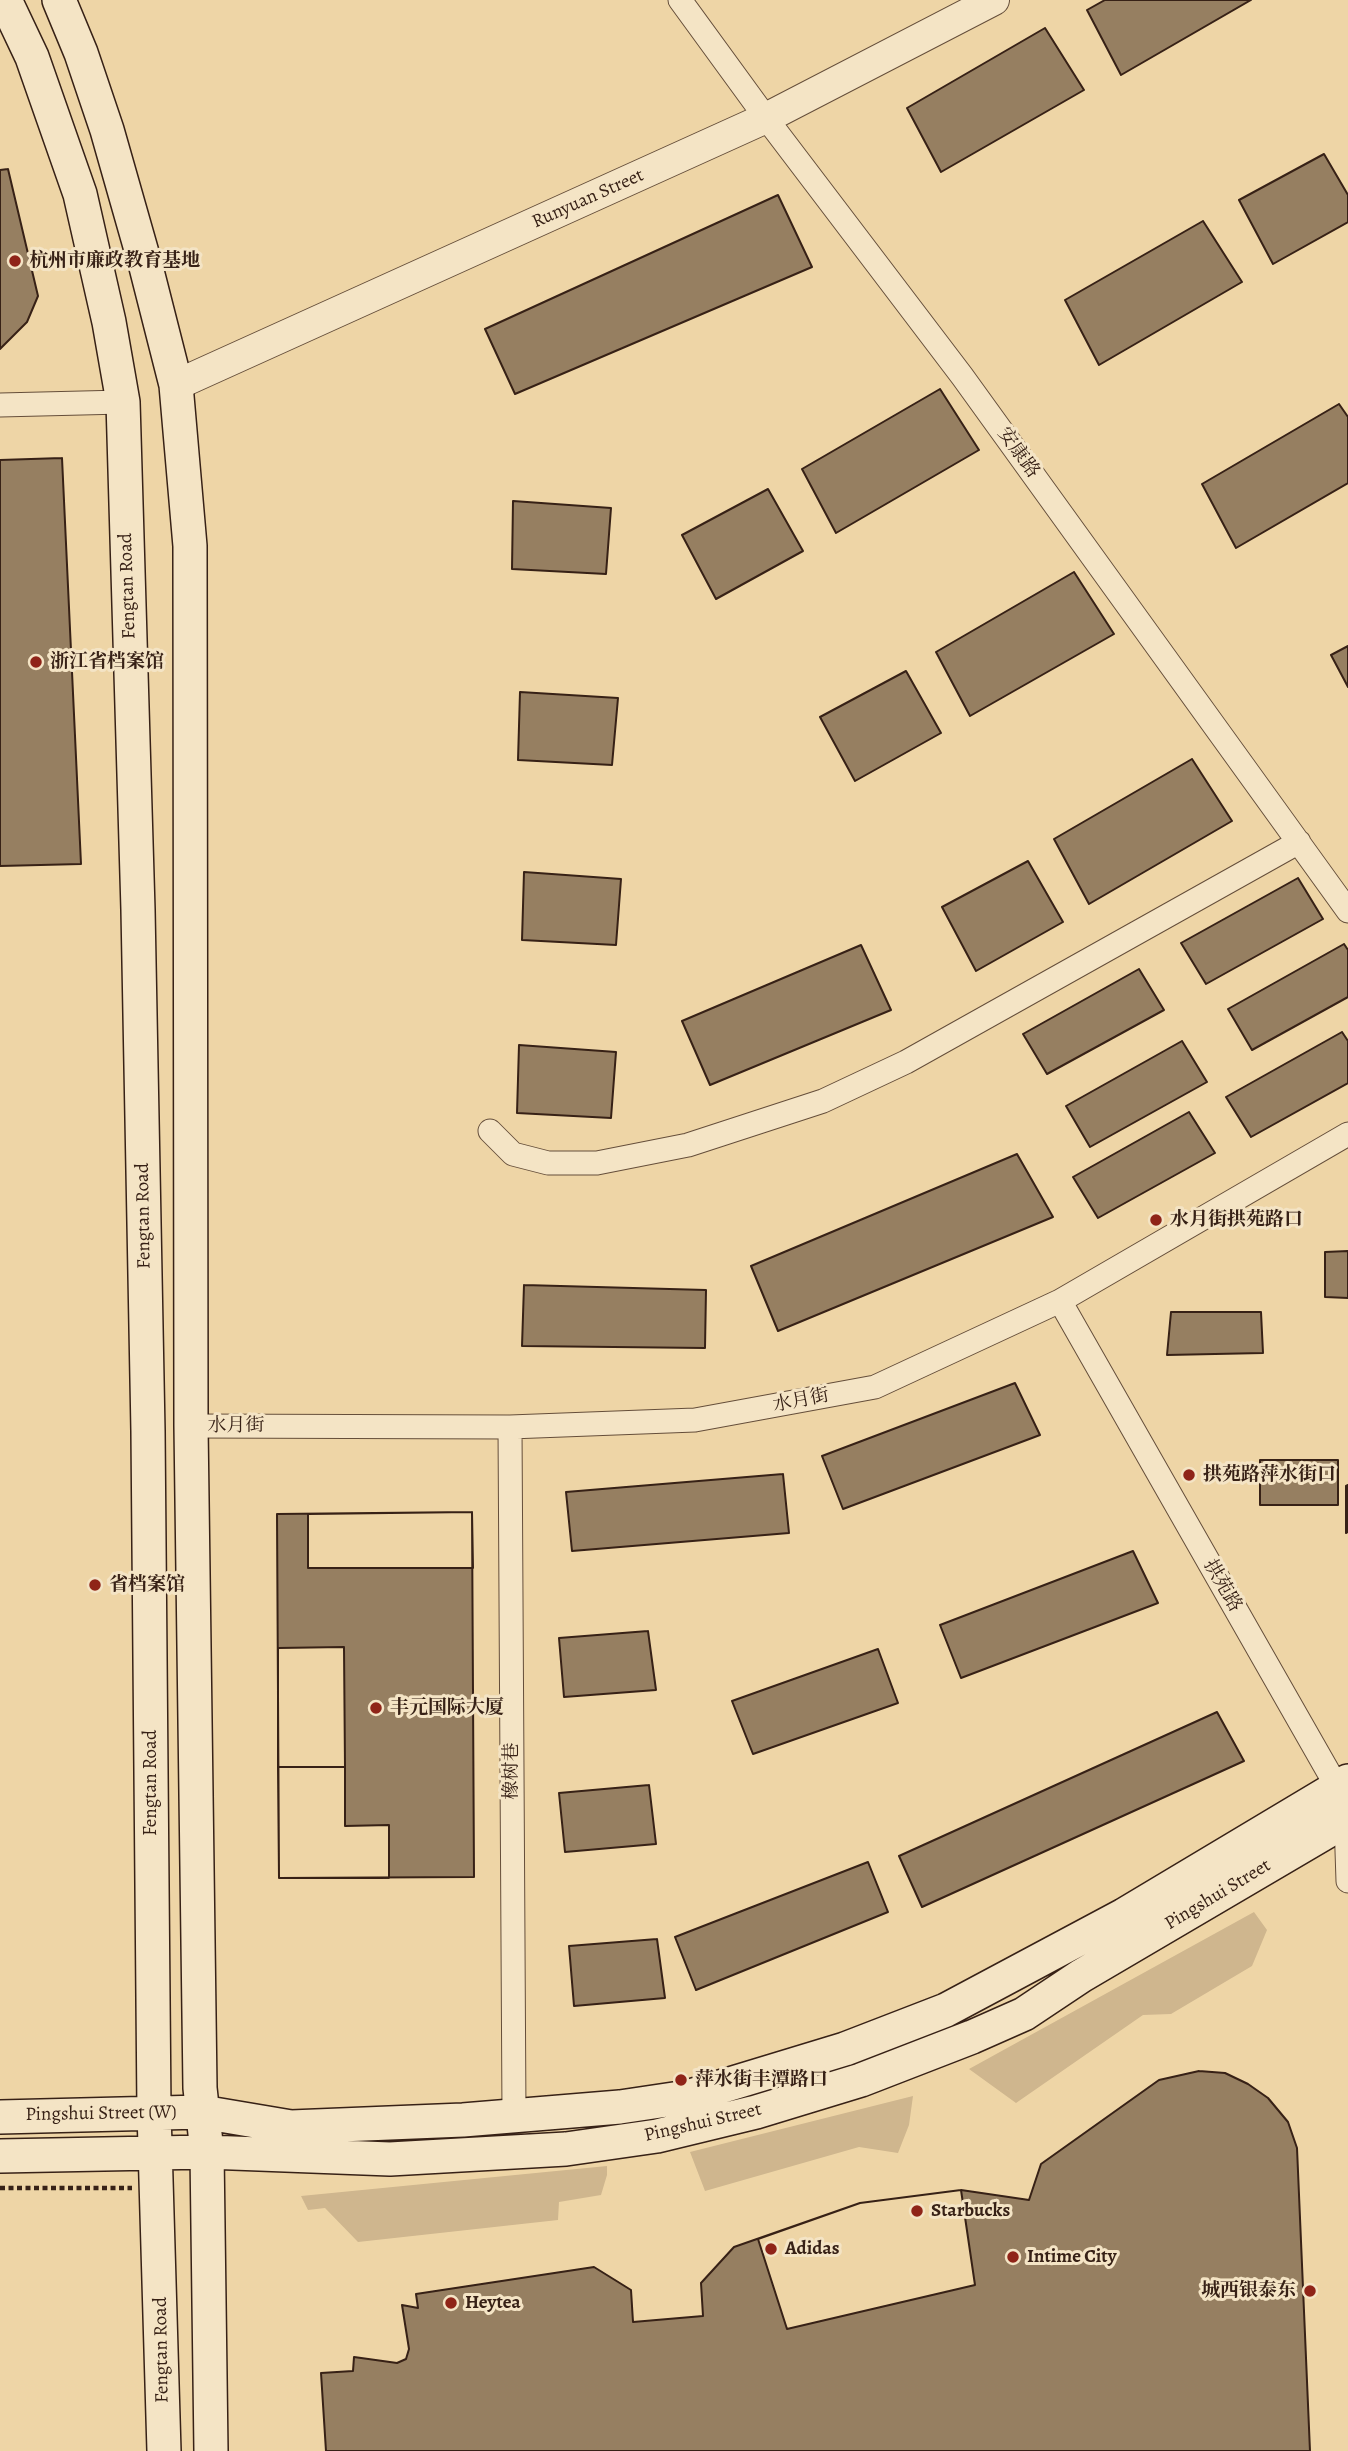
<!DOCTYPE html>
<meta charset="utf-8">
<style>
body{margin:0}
canvas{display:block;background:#eed5a6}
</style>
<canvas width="1348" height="2451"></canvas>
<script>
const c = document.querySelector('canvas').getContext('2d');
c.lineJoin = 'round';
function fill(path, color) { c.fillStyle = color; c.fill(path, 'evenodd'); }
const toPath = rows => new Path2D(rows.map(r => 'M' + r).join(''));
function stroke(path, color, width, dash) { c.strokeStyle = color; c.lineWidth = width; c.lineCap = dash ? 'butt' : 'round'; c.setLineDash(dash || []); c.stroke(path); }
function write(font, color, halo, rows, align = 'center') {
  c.font = font + ' Alegreya,"Noto Serif SC",serif'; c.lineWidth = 6; c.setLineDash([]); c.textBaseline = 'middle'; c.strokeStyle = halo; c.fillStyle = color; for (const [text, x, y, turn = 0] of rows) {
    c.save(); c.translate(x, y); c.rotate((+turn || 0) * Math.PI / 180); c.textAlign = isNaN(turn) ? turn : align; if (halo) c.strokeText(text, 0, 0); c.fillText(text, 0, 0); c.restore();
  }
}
fill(toPath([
 [1254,1912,1267,1930,1252,1966,1171,2014,1143,2015,1016,2103,969,2069],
 [913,2096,909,2125,898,2153,859,2147,705,2191,690,2152],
 [607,2166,607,2175,601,2195,559,2202,558,2220,358,2242,325,2208,308,2210,301,2196]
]), '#cfb68e');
const building = toPath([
 [1105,0,1251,0,1121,75,1087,10,1105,0],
 [1045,28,1084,90,941,172,907,108,1045,28],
 [1324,154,1348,195,1348,222,1273,264,1239,200,1324,154],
 [8,169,38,296,27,322,0,349,0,170,8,169],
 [778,195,812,267,515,394,485,329,778,195],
 [1203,221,1242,282,1099,365,1065,300,1203,221],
 [940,389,979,450,836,533,802,469,940,389],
 [1339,404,1348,417,1348,483,1236,548,1202,484,1339,404],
 [62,458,81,864,0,866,0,460,62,458],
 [768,489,803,551,716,599,682,535,768,489],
 [513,501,611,508,606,574,512,569,513,501],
 [1074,572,1114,634,970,716,936,652,1074,572],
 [1348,646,1348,687,1331,655,1348,646],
 [906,671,941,733,855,781,820,717,906,671],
 [520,692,618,698,612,765,518,760,520,692],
 [1192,759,1232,821,1089,904,1054,839,1192,759],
 [1028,861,1063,922,976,971,942,907,1028,861],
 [524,872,621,879,616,945,522,940,524,872],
 [1298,878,1323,919,1206,984,1181,943,1298,878],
 [1344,944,1348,950,1348,997,1252,1050,1228,1009,1344,944],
 [861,945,891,1010,710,1085,682,1021,861,945],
 [1139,969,1164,1010,1047,1074,1023,1034,1139,969],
 [1342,1032,1348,1041,1348,1083,1251,1137,1226,1097,1342,1032],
 [1182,1041,1207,1082,1090,1147,1066,1106,1182,1041],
 [519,1045,616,1052,611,1118,517,1113,519,1045],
 [1189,1112,1215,1153,1098,1218,1073,1177,1189,1112],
 [1017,1154,1053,1217,778,1331,751,1266,1017,1154],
 [1348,1251,1348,1298,1325,1297,1325,1252,1348,1251],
 [524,1285,706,1290,705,1348,522,1346,524,1285],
 [1171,1312,1261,1312,1263,1353,1167,1355,1171,1312],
 [1015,1383,1040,1435,843,1509,822,1456,1015,1383],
 [1260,1460,1338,1460,1338,1505,1260,1505,1260,1460],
 [783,1474,789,1533,572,1551,566,1492,783,1474],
 [1348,1485,1348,1532,1346,1533,1346,1486,1348,1485],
 [472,1512,473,1568,308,1568,308,1514,472,1512],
 [472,1512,474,1877,279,1878,277,1514,472,1512],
 [1133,1551,1158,1603,961,1678,940,1625,1133,1551],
 [648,1631,656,1690,564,1697,559,1638,648,1631],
 [344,1647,345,1767,278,1767,278,1648,344,1647],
 [878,1649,898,1703,753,1754,732,1701,878,1649],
 [1217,1712,1244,1761,922,1907,899,1856,1217,1712],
 [278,1767,345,1767,345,1826,389,1825,389,1878,279,1878,278,1767],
 [649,1785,656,1844,565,1852,559,1793,649,1785],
 [868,1862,888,1912,696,1990,675,1937,868,1862],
 [657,1939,665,1998,574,2006,569,1946,657,1939],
 [1199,2071,1225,2073,1248,2084,1268,2098,1288,2122,1297,2148,1310,2451,326,2451,321,2373,353,2371,354,2357,397,2363,406,2359,409,2349,402,2305,418,2308,416,2294,594,2267,631,2290,633,2322,703,2316,701,2283,734,2247,860,2203,961,2190,1029,2200,1041,2164,1159,2080,1199,2071],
 [961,2190,975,2285,787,2329,758,2239,860,2203,961,2190]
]);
fill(building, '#967f61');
stroke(building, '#372116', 2);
const minor = toPath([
 [680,0,766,118,962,376,1348,911],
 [0,405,123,402],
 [490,1131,513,1154,548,1163,597,1163,688,1145,823,1101,906,1062,1299,842],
 [1060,1301,1337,1787,1346,1820,1348,1881],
 [191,1426,510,1427,695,1420,875,1387,1060,1301,1348,1134],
 [510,1427,514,2115]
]);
const tertiary = toPath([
 [176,385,766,118,994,0]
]);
const secondary = toPath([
 [5,0,32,57,80,194,109,322,123,402,138,910,148,1431,154,2112,164,2451],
 [59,0,81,53,107,130,146,267,176,385,190,546,191,1426,200,2088,207,2152,211,2451],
 [0,2117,202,2112,291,2127,463,2120,620,2107,687,2097,845,2049,946,2010,1124,1915,1348,1781],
 [0,2156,207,2152,390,2159,566,2149,657,2136,756,2112,861,2080,972,2037,1024,2014,1081,1976,1348,1819]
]);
stroke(minor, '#654e3a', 25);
stroke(tertiary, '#654e3a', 32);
stroke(secondary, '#372116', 36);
stroke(toPath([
 [0,2188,132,2188]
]), '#372116', 4.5, [5, 3.5]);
stroke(minor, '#f4e4c5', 23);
stroke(tertiary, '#f4e4c5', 30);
stroke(secondary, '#f4e4c5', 33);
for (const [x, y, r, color] of [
 [15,261,7,"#8f2418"],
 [36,662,7,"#8f2418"],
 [1156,1220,7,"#8f2418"],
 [1189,1475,7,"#8f2418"],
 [95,1585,7,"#8f2418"],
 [376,1708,7,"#8f2418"],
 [681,2080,7,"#8f2418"],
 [917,2211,7,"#8f2418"],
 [771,2249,7,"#8f2418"],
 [1013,2257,7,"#8f2418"],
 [1310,2291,7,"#8f2418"],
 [451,2303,7,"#8f2418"]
]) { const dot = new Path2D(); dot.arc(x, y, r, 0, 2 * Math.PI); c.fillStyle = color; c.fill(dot); stroke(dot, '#f4e4c5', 2.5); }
write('19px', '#372116', '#f4e4c5', [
 ["Runyuan Street",588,199,-24],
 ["安康路",1018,453,54],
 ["Fengtan Road",128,586,-92],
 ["Fengtan Road",144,1216,-91],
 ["水月街",801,1401,-11],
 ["水月街",236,1426],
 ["拱苑路",1222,1586,60],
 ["橡树巷",512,1771,-90],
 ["Fengtan Road",151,1783,-90],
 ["Pingshui Street",1218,1895,-31],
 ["Pingshui Street (W)",101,2114,-1],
 ["Pingshui Street",703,2123,-13],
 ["Fengtan Road",162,2350,-91]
]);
write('bold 19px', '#372116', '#f4e4c5', [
 ["杭州市廉政教育基地",29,261],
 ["浙江省档案馆",50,662],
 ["水月街拱苑路口",1170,1220],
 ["拱苑路萍水街口",1203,1475],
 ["省档案馆",109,1585],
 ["丰元国际大厦",390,1708],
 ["萍水街丰潭路口",695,2080],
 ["Starbucks",931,2211],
 ["Adidas",785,2249],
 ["Intime City",1027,2257],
 ["城西银泰东",1296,2291,"right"],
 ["Heytea",465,2303]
], 'left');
</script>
